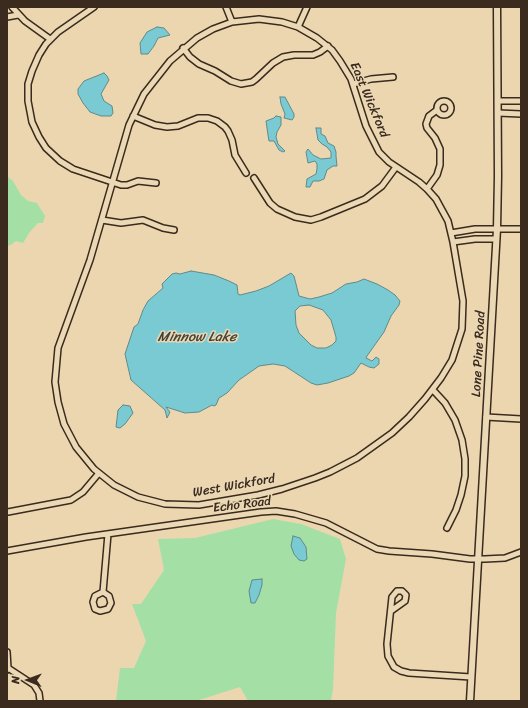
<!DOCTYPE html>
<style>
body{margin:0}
#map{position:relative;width:528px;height:708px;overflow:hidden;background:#ecd6af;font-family:Sriracha,sans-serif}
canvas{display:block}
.frame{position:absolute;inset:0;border:8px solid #3b2a1e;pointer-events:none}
.north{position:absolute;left:8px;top:660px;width:40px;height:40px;-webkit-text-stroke:3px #ebd8b5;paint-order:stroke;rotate:271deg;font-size:11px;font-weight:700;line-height:16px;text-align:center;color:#3b2a1e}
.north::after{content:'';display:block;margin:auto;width:14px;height:18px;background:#3b2a1e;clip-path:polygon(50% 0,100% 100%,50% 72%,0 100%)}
</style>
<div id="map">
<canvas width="528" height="708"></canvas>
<div class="frame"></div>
<div class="north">N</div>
</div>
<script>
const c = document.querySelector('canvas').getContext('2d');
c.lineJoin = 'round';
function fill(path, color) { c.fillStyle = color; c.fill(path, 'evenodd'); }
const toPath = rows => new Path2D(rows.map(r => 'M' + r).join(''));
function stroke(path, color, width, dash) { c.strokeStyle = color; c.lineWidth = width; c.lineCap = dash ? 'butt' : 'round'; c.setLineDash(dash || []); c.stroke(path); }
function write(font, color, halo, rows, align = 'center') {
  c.font = font + ' Sriracha,sans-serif'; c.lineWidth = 3; c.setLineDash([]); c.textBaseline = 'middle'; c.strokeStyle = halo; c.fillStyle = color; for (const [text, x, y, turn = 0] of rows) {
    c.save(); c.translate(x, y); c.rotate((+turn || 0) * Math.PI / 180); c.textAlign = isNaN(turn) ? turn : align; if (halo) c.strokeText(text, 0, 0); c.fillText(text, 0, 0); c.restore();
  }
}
fill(toPath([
 [7,176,13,181,21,195,28,201,37,203,45,216,43,223,38,223,29,233,23,243,16,241,11,245,7,246],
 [273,519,301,524,340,539,346,559,336,613,333,689,331,701,248,701,240,687,196,701,116,701,120,668,134,668,146,641,132,604,141,604,164,570,158,539,195,538]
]), '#a4e0a6');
const water = toPath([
 [157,27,164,28,170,35,158,38,154,46,148,54,141,54,140,43,147,32,157,27],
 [104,73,107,76,109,80,101,94,104,101,112,106,113,113,111,116,101,116,90,112,83,103,78,94,78,89,84,81,104,73],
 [280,97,285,97,294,114,294,117,292,120,284,118,285,114,281,104,280,97],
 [276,116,281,117,281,125,277,132,276,137,278,144,285,151,283,152,279,150,274,141,269,141,268,135,266,121,274,118,276,116],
 [316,128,321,128,321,134,325,136,328,143,334,146,336,152,336,156,337,166,333,166,327,170,324,179,319,181,313,181,310,187,306,187,307,179,316,174,317,169,317,164,315,161,308,163,306,152,308,149,313,155,321,159,331,158,331,152,327,147,322,144,318,140,316,128],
 [191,271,214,275,229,281,237,285,238,294,240,295,256,291,269,286,291,273,294,276,299,296,310,299,319,297,332,293,346,284,357,282,364,279,377,284,388,290,395,295,400,301,399,305,391,316,384,332,367,356,366,358,372,361,376,357,379,359,379,364,374,368,369,367,361,363,354,373,349,376,328,383,317,385,311,383,285,366,273,364,259,366,239,380,227,393,219,398,216,405,214,406,212,405,199,412,185,413,166,407,170,412,167,418,165,410,131,380,125,354,134,327,138,324,143,310,148,301,163,288,162,284,172,274,176,273,180,274,191,271],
 [309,305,323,310,331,320,336,337,336,341,332,345,326,348,317,348,311,345,299,333,296,325,295,311,300,306,309,305],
 [123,405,130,406,133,413,125,424,120,428,116,427,118,410,123,405],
 [293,536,300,538,306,547,307,559,304,561,299,560,294,554,291,546,293,536],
 [262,579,262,585,259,595,255,603,251,603,249,591,252,580,262,579]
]);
fill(water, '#79cad2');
stroke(water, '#608a8a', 1);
const minor = toPath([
 [12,7,25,21,50,39],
 [94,7,58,32,46,44,39,55,32,71,28,84,28,101,32,122,39,137,46,148,60,161,73,169,121,185,127,185,138,181,156,183],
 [226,7,232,22],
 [7,17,18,15],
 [259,19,282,22,298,27,317,38,332,50,340,61,351,79,366,126,379,152,389,162,419,182,427,189,436,199,448,221,453,242,463,301,462,329,452,360,441,378,425,399,409,417,392,433,357,458,330,472,315,478,282,489,258,495,199,505,165,504,138,497,114,485,94,469,76,447,64,424,58,402,55,382,58,348,90,260,129,125,144,94,170,61,197,38,213,29,232,22,259,19],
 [298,27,307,7],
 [183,48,190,57,199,64,215,71,231,81,241,84,252,82,256,79,273,63,283,57,294,55,313,55,320,52,328,46],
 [353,84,371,79,393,77],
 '437 108a7 7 0 1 1 14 0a7 7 0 1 1-14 0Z',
 [498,101,521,101],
 [498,113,521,114],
 [133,116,155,125,167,127,178,126,198,118,208,118,217,121,225,127,228,131,232,140,235,155,246,173],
 [254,178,270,203,277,209,295,217,311,220,321,217,365,199,382,186,396,167],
 [427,189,437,175,440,165,440,149,435,138,427,128,426,124,429,116,437,110],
 [102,220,121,223,143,220,163,228,174,230],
 [451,233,475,229,521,229],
 [453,242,475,239,496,239],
 [433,390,445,403,455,420,462,440,465,459,465,476,461,495,456,510,447,528],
 [486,417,521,419],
 [8,512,71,500,83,492,99,473],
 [7,551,86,537,261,512,276,511,295,514,326,523,377,549,389,551,432,554,470,559,485,559,505,558,521,552],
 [103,592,109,596,111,603,108,609,100,611,95,609,93,602,95,596,103,592,108,534],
 [391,611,405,601,406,595,402,591,397,591,392,597,387,644,388,656,394,667,401,671,409,673,471,677],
 [7,652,8,668,7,670],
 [8,668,34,685,39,693,40,701]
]);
const tertiary = toPath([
 [470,701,497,229,498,176,497,7]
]);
stroke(minor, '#3b2a1e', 8);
stroke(tertiary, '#3b2a1e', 9);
stroke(minor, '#ebd8b5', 5);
stroke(tertiary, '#ebd8b5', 6);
write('13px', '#3b2a1e', '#ebd8b5', [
 ["East Wickford",369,100,67],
 ["Lone Pine Road",479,354,-87],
 ["West Wickford",234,486,-10],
 ["Echo Road",242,505,-7]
]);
write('italic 14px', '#444239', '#ebd8b5', [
 ["Minnow Lake",197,337]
]);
</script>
